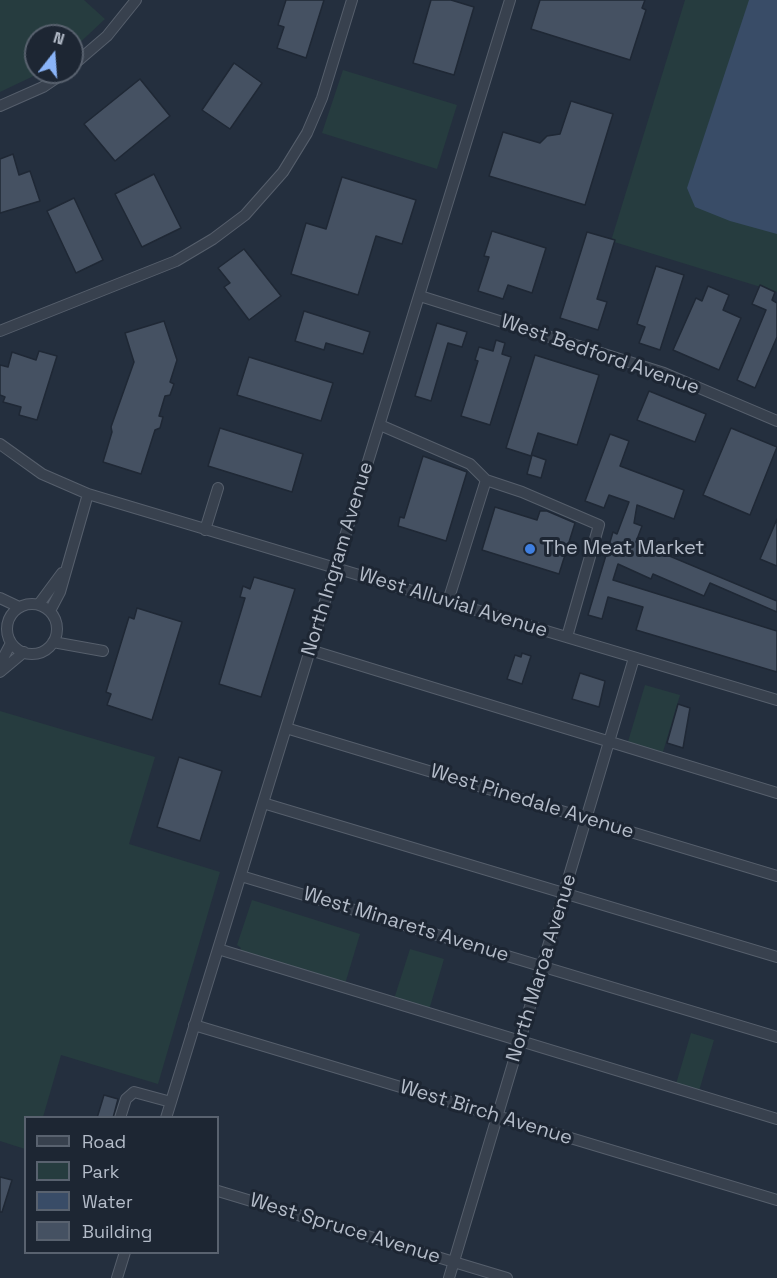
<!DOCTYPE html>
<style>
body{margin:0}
#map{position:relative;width:777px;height:1278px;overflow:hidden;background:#242f3e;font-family:"Space Grotesk",sans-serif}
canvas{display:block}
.legend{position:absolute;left:24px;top:1116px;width:195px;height:138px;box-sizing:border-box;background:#1d2633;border:2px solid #59626f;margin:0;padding:8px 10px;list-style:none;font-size:18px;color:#b4bcc9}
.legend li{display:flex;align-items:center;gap:12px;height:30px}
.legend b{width:30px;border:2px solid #59626f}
.north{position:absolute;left:24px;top:24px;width:60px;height:60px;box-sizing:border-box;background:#1d2633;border:2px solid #59626f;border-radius:50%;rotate:17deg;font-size:16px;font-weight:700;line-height:24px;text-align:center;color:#b4bcc9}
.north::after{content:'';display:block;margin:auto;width:21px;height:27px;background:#8ab4f8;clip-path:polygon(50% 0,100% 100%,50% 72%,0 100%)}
</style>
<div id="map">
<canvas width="777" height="1278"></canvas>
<ul class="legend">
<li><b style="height:8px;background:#38414e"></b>Road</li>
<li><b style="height:16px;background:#263c3f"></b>Park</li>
<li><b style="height:16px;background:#394c67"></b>Water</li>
<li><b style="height:16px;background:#455162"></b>Building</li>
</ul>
<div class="north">N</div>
</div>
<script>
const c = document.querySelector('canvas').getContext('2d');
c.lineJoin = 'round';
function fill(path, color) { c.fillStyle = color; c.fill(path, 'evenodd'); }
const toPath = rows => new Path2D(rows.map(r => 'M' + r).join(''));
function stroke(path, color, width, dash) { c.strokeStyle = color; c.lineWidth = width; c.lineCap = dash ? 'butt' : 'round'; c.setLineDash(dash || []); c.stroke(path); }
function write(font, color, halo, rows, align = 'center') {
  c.font = font + ' "Space Grotesk",sans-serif'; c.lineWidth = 6; c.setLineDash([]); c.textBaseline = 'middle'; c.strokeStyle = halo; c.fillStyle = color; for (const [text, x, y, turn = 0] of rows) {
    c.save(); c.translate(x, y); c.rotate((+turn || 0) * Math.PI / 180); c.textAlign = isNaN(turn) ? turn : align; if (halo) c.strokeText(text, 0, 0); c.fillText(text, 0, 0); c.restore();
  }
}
fill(toPath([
 [0,0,84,0,105,19,72,50,72,36,36,36,36,72,42,72,0,92],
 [685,0,777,0,777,292,611,241],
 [343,70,457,105,437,169,322,133],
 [645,685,680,695,662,755,627,745],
 [0,711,155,757,129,844,220,872,158,1084,61,1055,43,1117,26,1118,25,1149,0,1141],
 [252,900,360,934,345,984,239,953,241,948,237,945],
 [410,949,444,959,429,1010,394,999],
 [691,1033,714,1040,699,1091,676,1084]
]), '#263c3f');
fill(toPath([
 [749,0,777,0,777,234,730,221,695,207,687,188]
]), '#394c67');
const building = toPath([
 [286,0,324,0,306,58,277,48,284,27,278,25,286,0],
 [431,0,451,0,474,7,454,75,413,63,431,0],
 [540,0,645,0,642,8,646,10,630,60,531,29,540,0],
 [234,63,262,83,230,129,202,110,234,63],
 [140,79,170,116,115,161,84,124,140,79],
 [571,101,613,114,585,205,489,176,503,132,540,143,547,136,560,134,571,101],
 [13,154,19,175,30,171,40,201,0,213,0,159,13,154],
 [154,174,181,228,142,247,115,194,154,174],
 [342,177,416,200,402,244,376,236,358,295,291,274,306,223,326,229,342,177],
 [74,198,103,260,76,273,47,211,74,198],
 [492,231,546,248,532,293,508,285,503,299,478,291,489,257,484,256,492,231],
 [587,232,615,240,597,299,607,302,598,330,560,318,587,232],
 [244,249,281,296,249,320,224,287,230,283,218,268,244,249],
 [656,266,684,275,660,350,639,343,645,327,637,324,656,266],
 [760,285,775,292,772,300,777,303,777,337,755,388,737,380,766,310,752,304,760,285],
 [708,286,729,295,723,310,741,318,719,370,673,350,696,298,702,301,708,286],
 [304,311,370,332,363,354,326,343,324,350,295,341,304,311],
 [164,321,177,360,170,382,174,384,170,395,165,396,159,416,163,417,160,428,155,430,141,474,103,462,112,432,111,427,134,362,125,333,164,321],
 [437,323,467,332,462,347,448,343,431,401,415,396,437,323],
 [496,340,505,343,502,354,511,357,490,425,461,416,478,361,475,360,479,347,493,351,496,340],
 [39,351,57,356,37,420,19,415,21,407,3,402,5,397,0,395,0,365,8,367,12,352,36,360,39,351],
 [535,355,599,375,577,445,538,433,531,456,506,448,535,355],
 [249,357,333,383,321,421,237,395,249,357],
 [649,391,706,414,695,442,637,420,649,391],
 [220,428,303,454,292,492,208,466,220,428],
 [731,428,777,447,750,515,703,495,731,428],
 [610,434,629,441,620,466,684,490,674,519,637,505,634,523,642,526,636,542,777,601,777,612,710,583,704,596,653,574,651,579,618,564,613,580,777,631,777,672,636,630,643,607,608,597,602,619,588,615,613,532,617,534,629,502,609,495,604,508,585,501,610,434],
 [532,455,546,460,541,478,527,474,532,455],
 [423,456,467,472,446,541,398,526,400,517,404,518,423,456],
 [495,507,537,520,540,511,547,511,575,523,559,574,482,550,495,507],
 [777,519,777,566,760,559,777,519],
 [254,577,295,589,261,697,219,684,245,598,240,597,243,586,250,589,254,577],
 [137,608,182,622,152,720,107,705,111,694,106,692,129,617,134,619,137,608],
 [522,653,531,656,522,684,507,679,515,655,521,657,522,653],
 [580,673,605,681,599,707,572,699,580,673],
 [678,704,690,708,683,748,667,743,678,704],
 [179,757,222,771,200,841,157,827,179,757],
 [104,1095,118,1099,113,1118,97,1118,104,1095],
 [0,1177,12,1180,2,1212,0,1212,0,1177]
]);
fill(building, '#455162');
stroke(building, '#1f2835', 1.5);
const minor = toPath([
 [72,66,107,36,136,0],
 [0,106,43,87,65,72],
 [420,296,664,373,777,421],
 [0,331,176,261,213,239,245,215,283,172,307,133,322,98,352,0],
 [380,425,470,464,486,480,522,492,599,525,567,637],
 [0,444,42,474,88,494,777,700],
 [205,530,218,488],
 [0,598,19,607],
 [448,601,486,480],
 [39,604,62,573],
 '7 629a25 25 0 1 1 50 0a25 25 0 1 1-50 0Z',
 [50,611,60,592,88,494],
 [53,642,103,651],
 [310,650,777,793],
 [0,664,11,643],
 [0,672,24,652],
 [286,728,777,876],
 [263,803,777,957],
 [241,876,777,1037],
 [218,949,777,1119],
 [194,1025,777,1200],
 [120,1118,126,1099,134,1092,171,1102],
 [166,1118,510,0],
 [218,1191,507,1278],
 [117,1278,125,1252],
 [449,1278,634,658]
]);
stroke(minor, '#565f6c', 12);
stroke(minor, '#38414e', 10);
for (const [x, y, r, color] of [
 [530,549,6,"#3f7fe0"]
]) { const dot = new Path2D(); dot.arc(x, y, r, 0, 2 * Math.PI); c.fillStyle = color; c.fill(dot); stroke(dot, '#1d2633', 2); }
write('20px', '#b4bcc9', '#1d2633', [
 ["West Bedford Avenue",600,355,19],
 ["North Ingram Avenue",338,559,-73],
 ["West Alluvial Avenue",453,603,17],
 ["West Pinedale Avenue",532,802,17],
 ["West Minarets Avenue",406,925,17],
 ["North Maroa Avenue",542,968,-73],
 ["West Birch Avenue",486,1113,17],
 ["West Spruce Avenue",345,1229,17]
]);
write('20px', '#b4bcc9', '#1d2633', [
 ["The Meat Market",542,549]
], 'left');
</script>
